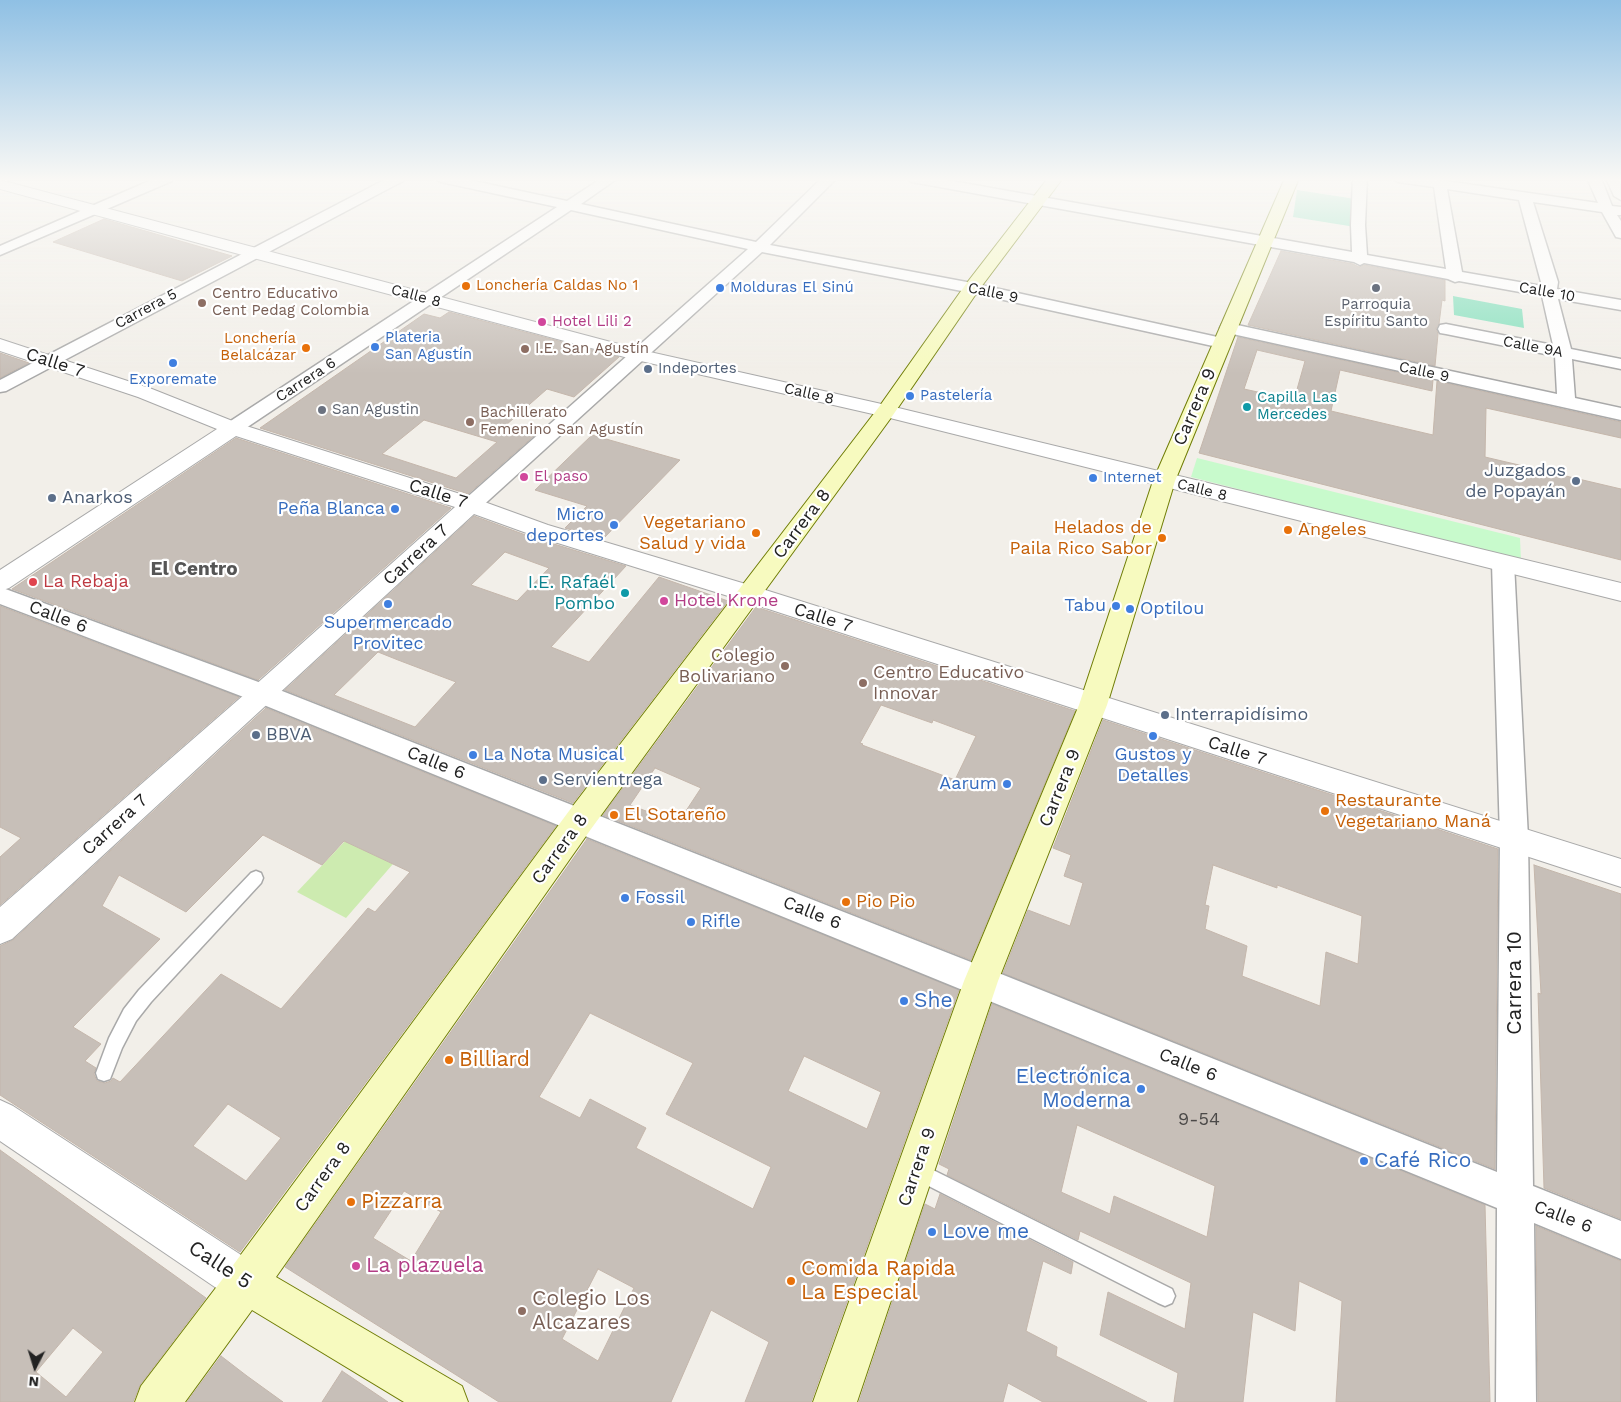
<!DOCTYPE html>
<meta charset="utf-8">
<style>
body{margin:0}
#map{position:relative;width:1621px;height:1402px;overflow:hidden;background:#f2efe9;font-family:"Work Sans",sans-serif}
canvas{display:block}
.north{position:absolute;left:10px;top:1342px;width:50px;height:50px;-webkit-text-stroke:4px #fff;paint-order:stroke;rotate:185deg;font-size:14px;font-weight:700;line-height:20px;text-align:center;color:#222}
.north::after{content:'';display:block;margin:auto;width:18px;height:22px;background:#222;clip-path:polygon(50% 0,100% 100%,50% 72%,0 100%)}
</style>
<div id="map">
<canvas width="1621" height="1402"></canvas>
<div class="north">N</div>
</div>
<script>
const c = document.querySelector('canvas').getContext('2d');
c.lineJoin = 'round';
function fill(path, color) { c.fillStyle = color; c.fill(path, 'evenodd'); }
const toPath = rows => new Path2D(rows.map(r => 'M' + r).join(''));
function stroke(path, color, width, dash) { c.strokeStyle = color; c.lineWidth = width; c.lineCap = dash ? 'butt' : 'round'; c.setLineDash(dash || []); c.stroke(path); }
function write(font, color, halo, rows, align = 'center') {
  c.font = font + ' "Work Sans",sans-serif'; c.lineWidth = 4.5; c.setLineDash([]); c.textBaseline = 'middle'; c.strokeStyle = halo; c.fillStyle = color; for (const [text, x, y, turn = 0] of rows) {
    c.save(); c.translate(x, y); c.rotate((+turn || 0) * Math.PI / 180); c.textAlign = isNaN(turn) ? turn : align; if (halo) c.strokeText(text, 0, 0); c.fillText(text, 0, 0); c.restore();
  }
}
fill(toPath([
 [345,841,393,864,346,918,297,892]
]), '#cdebb0');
fill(toPath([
 [1197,458,1520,538,1521,561,1191,477]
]), '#c8facc');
fill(toPath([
 [1297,190,1356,199,1355,227,1293,217],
 [1453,296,1522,309,1524,328,1454,315]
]), '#88e0be');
const building = toPath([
 [104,219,149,232,232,256,182,281,53,242,104,219],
 [1281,251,1353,264,1359,267,1364,265,1445,280,1445,301,1442,300,1439,324,1436,328,1438,334,1435,366,1248,325,1281,251],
 [449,312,619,357,574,397,547,389,506,425,536,434,468,494,260,428,424,314,440,318,449,312],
 [424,420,497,442,456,478,382,454,424,420],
 [1238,337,1433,380,1432,391,1340,370,1331,411,1433,435,1437,381,1621,422,1621,438,1486,408,1485,457,1621,489,1621,560,1199,453,1238,337],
 [1257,350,1305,361,1294,400,1244,389,1257,350],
 [0,353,29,363,0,378,0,353],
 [592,435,680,460,603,539,565,528,587,506,535,490,592,435],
 [236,438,451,508,258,680,12,589,236,438],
 [474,516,531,537,626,566,551,647,589,662,659,577,728,601,573,803,285,690,474,516],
 [505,552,549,568,517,601,471,585,505,552],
 [378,652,398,660,456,682,415,727,334,695,378,652],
 [0,606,239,697,0,905,0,857,21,838,0,827,0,606],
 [756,607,1075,711,971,960,603,815,756,607],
 [881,705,932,723,933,720,976,736,955,780,862,745,863,744,860,743,881,705],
 [655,768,701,788,678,823,630,805,655,768],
 [266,708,556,826,240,1252,0,1095,0,946,13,940,266,708],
 [263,835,322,865,344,841,410,872,375,912,368,908,281,1009,221,974,120,1082,113,1078,111,1081,105,1083,97,1081,94,1074,96,1068,85,1061,101,1044,73,1027,160,939,102,906,119,875,186,912,263,835],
 [228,1104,281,1138,246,1181,193,1146,228,1104],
 [1103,720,1498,849,1495,1169,1003,973,1028,910,1070,926,1083,883,1064,876,1071,855,1053,848,1103,720],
 [1213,865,1277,888,1277,885,1362,916,1358,964,1326,952,1320,1006,1242,976,1247,946,1205,929,1209,906,1205,905,1213,865],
 [587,839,959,990,811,1402,745,1402,769,1342,711,1310,671,1402,499,1402,285,1267,587,839],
 [590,1013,693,1063,666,1114,771,1167,753,1209,636,1148,646,1128,590,1099,580,1118,539,1097,590,1013],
 [804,1056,881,1092,867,1129,788,1091,804,1056],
 [404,1191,441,1212,411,1261,373,1238,404,1191],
 [598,1269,634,1288,598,1361,562,1339,598,1269],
 [1534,865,1621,894,1621,1219,1544,1188,1538,993,1541,994,1534,865],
 [992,1004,1485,1205,1490,1402,1336,1402,1342,1301,1299,1281,1295,1331,1253,1312,1243,1402,1174,1402,1178,1373,1100,1335,1108,1292,1185,1329,1191,1283,1080,1231,1078,1240,947,1175,949,1169,939,1164,992,1004],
 [1077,1125,1215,1186,1207,1237,1114,1196,1110,1214,1061,1192,1077,1125],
 [0,1150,206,1298,140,1385,133,1402,0,1402,0,1150],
 [73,1328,103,1352,66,1397,36,1372,73,1328],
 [940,1194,1073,1262,1071,1274,1043,1261,1026,1331,1057,1347,1056,1356,1147,1402,1043,1402,1008,1383,1003,1402,859,1402,925,1204,935,1209,940,1194],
 [1536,1226,1621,1261,1621,1402,1538,1402,1536,1226],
 [221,1356,247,1376,283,1402,187,1402,221,1356],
 [342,1371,388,1402,322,1402,342,1371]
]);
fill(building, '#c7bfb8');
stroke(building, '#c4b6ab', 1);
const service = toPath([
 [256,871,261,873,263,878,261,883,151,1002,136,1021,122,1048,110,1079,104,1081,98,1079,96,1073,109,1038,124,1009,139,990,251,873,256,871],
 [917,1162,1172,1289,1175,1296,1172,1303,1165,1306,1158,1303,911,1177,908,1171,911,1165,917,1162]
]);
const minor = toPath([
 [156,178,174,178,172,181,0,255,0,246,156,178],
 [388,178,405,178,403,181,6,391,0,392,0,380,388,178],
 [434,178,460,178,567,201,602,178,618,178,581,204,756,242,822,178,837,178,770,245,972,283,1222,338,1228,339,1230,343,1228,347,1222,348,972,293,762,252,478,510,471,512,464,510,461,505,464,500,748,249,571,210,240,432,233,434,226,432,224,428,226,424,557,207,441,182,434,178],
 [905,178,935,178,1352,252,1351,225,1353,178,1367,178,1365,225,1367,255,1446,269,1434,187,1398,182,1391,178,1425,178,1598,203,1587,178,1601,178,1612,206,1621,207,1621,215,1617,215,1621,221,1621,238,1616,237,1602,212,1533,202,1558,282,1557,289,1621,300,1621,310,1558,299,1571,349,1621,359,1621,369,1572,359,1575,398,1621,408,1621,420,1228,333,1222,332,1220,328,1222,324,1228,323,1557,394,1555,356,1446,334,1440,333,1438,329,1440,325,1446,324,1553,345,1542,296,1459,281,1455,282,1448,279,1364,263,1360,265,1354,262,912,182,905,178],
 [1447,189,1519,200,1542,286,1462,272,1447,189],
 [1606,178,1620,178,1621,200,1614,196,1606,178],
 [1503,556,1511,558,1514,563,1528,838,1533,1186,1621,1221,1621,1259,1534,1223,1536,1402,1496,1402,1497,1208,254,701,0,604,0,587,272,687,981,966,1497,1172,1500,838,1492,563,1495,558,1503,556]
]);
const tertiary = toPath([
 [0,180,641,350,886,405,1621,583,1621,601,886,417,632,359,246,256,0,189,0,180],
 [0,339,152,389,240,424,479,500,548,525,759,588,1621,859,1621,887,741,600,532,535,474,514,12,939,0,944,0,907,253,687,455,507,236,436,9,588,0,591,0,570,217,429,138,397,0,351,0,339],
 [0,1100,13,1106,261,1268,267,1283,261,1298,246,1304,231,1298,0,1141,0,1100]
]);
const secondary = toPath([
 [1048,178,1063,178,978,291,893,415,591,829,276,1277,462,1386,468,1402,404,1402,252,1310,185,1402,135,1402,141,1386,231,1268,569,811,879,407,966,284,1048,178],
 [1285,178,1299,178,1175,481,1107,705,998,981,857,1402,813,1402,964,981,1079,705,1153,481,1285,178]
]);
stroke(service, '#a9a9a9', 3);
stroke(minor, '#a9a9a9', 3);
stroke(tertiary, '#a9a9a9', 2);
stroke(secondary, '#707d05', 2);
fill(service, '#fff');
fill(minor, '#fff');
fill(tertiary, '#fff');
fill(secondary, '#f7fabf');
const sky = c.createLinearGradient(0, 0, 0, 374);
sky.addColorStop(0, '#8fc0e4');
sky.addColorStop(0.48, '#f9f8f5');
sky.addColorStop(1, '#f9f8f500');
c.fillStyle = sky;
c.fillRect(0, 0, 1621, 374);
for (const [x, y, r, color] of [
 [466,286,5,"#e8710a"],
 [720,288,5,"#3f7fe0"],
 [1376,288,5,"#6b7280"],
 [202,303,5,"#8d6e63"],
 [542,322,5,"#d1479c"],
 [375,347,5,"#3f7fe0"],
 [306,348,5,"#e8710a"],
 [525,349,5,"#8d6e63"],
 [173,363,5,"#3f7fe0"],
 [648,369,5,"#5c6f8a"],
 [910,396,5,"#3f7fe0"],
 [1247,407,5,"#0f9aa8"],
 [322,410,5,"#6b7280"],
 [470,422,5,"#8d6e63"],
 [524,477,5,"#d1479c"],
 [1093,478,5,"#3f7fe0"],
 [1576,481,5,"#5c6f8a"],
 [52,498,5,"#5c6f8a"],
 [395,509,5,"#3f7fe0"],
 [614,525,5,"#3f7fe0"],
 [1288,530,5,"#e8710a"],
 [756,533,5,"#e8710a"],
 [1162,538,5,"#e8710a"],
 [33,582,5,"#e0444e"],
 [625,593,5,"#0f9aa8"],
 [664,601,5,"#d1479c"],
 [388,604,5,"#3f7fe0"],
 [1116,606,5,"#3f7fe0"],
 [1130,609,5,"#3f7fe0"],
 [785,666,5,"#8d6e63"],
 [863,683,5,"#8d6e63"],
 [1165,715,5,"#5c6f8a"],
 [256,735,5,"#5c6f8a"],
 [1153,736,5,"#3f7fe0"],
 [473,755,5,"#3f7fe0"],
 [543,780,5,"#5c6f8a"],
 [1007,784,5,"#3f7fe0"],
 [1325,811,5,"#e8710a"],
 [614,815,5,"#e8710a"],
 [625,898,5,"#3f7fe0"],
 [846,902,5,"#e8710a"],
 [691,922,5,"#3f7fe0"],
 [904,1001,5,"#3f7fe0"],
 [449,1060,5,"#e8710a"],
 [1141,1089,5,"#3f7fe0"],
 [1364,1161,5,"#3f7fe0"],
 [351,1202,5,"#e8710a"],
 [932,1232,5,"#3f7fe0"],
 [356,1266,5,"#d1479c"],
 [791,1281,5,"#e8710a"],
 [522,1311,5,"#8d6e63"]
]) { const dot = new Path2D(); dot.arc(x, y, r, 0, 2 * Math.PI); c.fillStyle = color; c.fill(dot); stroke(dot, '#fff', 2); }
write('15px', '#c56008', '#fff', [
 ["Lonchería Caldas No 1",476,286],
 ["Lonchería",296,339,"right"],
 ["Belalcázar",296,356,"right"]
], 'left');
write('15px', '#366cbe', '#fff', [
 ["Molduras El Sinú",730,288],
 ["Plateria",385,338],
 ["San Agustín",385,355],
 ["Exporemate",173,380,"center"],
 ["Pastelería",920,396],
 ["Internet",1103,478]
], 'left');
write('15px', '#222', '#fff', [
 ["Calle 10",1547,292,10],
 ["Calle 9",993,293,12],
 ["Calle 8",416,296,15],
 ["Carrera 5",146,309,-28],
 ["Calle 9A",1533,347,11],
 ["Calle 9",1424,372,12],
 ["Carrera 6",306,380,-33],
 ["Calle 8",809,394,13],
 ["Calle 8",1202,490,14]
]);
write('15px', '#785e54', '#fff', [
 ["Centro Educativo",212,294],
 ["Cent Pedag Colombia",212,311],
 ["I.E. San Agustín",535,349],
 ["Bachillerato",480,413],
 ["Femenino San Agustín",480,430]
], 'left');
write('15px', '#5b616d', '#fff', [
 ["Parroquia",1376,305],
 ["Espíritu Santo",1376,322],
 ["San Agustin",332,410,"left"]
]);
write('15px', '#b23c85', '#fff', [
 ["Hotel Lili 2",552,322],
 ["El paso",534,477]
], 'left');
write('15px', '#4e5e75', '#fff', [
 ["Indeportes",658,369]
], 'left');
write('15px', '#0d838f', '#fff', [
 ["Capilla Las",1257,398],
 ["Mercedes",1257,415]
], 'left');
write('18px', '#222', '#fff', [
 ["Calle 7",55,363,18],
 ["Carrera 9",1195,407,-67],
 ["Calle 7",438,494,18],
 ["Carrera 8",802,524,-53],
 ["Carrera 7",416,555,-42],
 ["Calle 6",58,617,21],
 ["Calle 7",823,618,18],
 ["Calle 7",1237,751,18],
 ["Calle 6",436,763,22],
 ["Carrera 9",1060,788,-68],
 ["Carrera 7",115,825,-42],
 ["Carrera 8",560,849,-54],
 ["Calle 6",812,913,22],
 ["Calle 6",1188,1065,22],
 ["Carrera 9",917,1167,-71],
 ["Carrera 8",323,1177,-54],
 ["Calle 6",1563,1217,21]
]);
write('18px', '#4e5e75', '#fff', [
 ["Juzgados",1566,471,"right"],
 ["de Popayán",1566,492,"right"],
 ["Anarkos",62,498],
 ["Interrapidísimo",1175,715],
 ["BBVA",266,735],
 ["Servientrega",553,780]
], 'left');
write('18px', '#366cbe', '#fff', [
 ["Peña Blanca",385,509],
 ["Micro",604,515],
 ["deportes",604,536],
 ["Tabu",1106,606],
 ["Optilou",1140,609,"left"],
 ["Supermercado",388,623,"center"],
 ["Provitec",388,644,"center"],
 ["La Nota Musical",483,755,"left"],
 ["Gustos y",1153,755,"center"],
 ["Detalles",1153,776,"center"],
 ["Aarum",997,784],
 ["Fossil",635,898,"left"],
 ["Rifle",701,922,"left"]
], 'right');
write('18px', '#c56008', '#fff', [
 ["Vegetariano",746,523,"right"],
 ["Salud y vida",746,544,"right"],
 ["Helados de",1152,528,"right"],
 ["Paila Rico Sabor",1152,549,"right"],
 ["Angeles",1298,530],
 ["Restaurante",1335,801],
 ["Vegetariano Maná",1335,822],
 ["El Sotareño",624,815],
 ["Pio Pio",856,902]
], 'left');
write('18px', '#be3a42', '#fff', [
 ["La Rebaja",43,582]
], 'left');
write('18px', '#0d838f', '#fff', [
 ["I.E. Rafaél",615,583],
 ["Pombo",615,604]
], 'right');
write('18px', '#b23c85', '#fff', [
 ["Hotel Krone",674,601]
], 'left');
write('18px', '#785e54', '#fff', [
 ["Colegio",775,656],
 ["Bolivariano",775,677],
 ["Centro Educativo",873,673,"left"],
 ["Innovar",873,694,"left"]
], 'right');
write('18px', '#4b4948', null, [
 ["9-54",1199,1120]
]);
write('bold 19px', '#555', '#fff', [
 ["El Centro",194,569]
]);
write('21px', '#222', '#fff', [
 ["Carrera 10",1515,983,-90],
 ["Calle 5",220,1265,33]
]);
write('21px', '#366cbe', '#fff', [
 ["She",914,1001],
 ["Electrónica",1131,1077,"right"],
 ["Moderna",1131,1101,"right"],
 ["Café Rico",1374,1161],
 ["Love me",942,1232]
], 'left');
write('21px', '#c56008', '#fff', [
 ["Billiard",459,1060],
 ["Pizzarra",361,1202],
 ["Comida Rapida",801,1269],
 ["La Especial",801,1293]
], 'left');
write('21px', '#b23c85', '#fff', [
 ["La plazuela",366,1266]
], 'left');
write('21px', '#785e54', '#fff', [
 ["Colegio Los",532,1299],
 ["Alcazares",532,1323]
], 'left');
</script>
